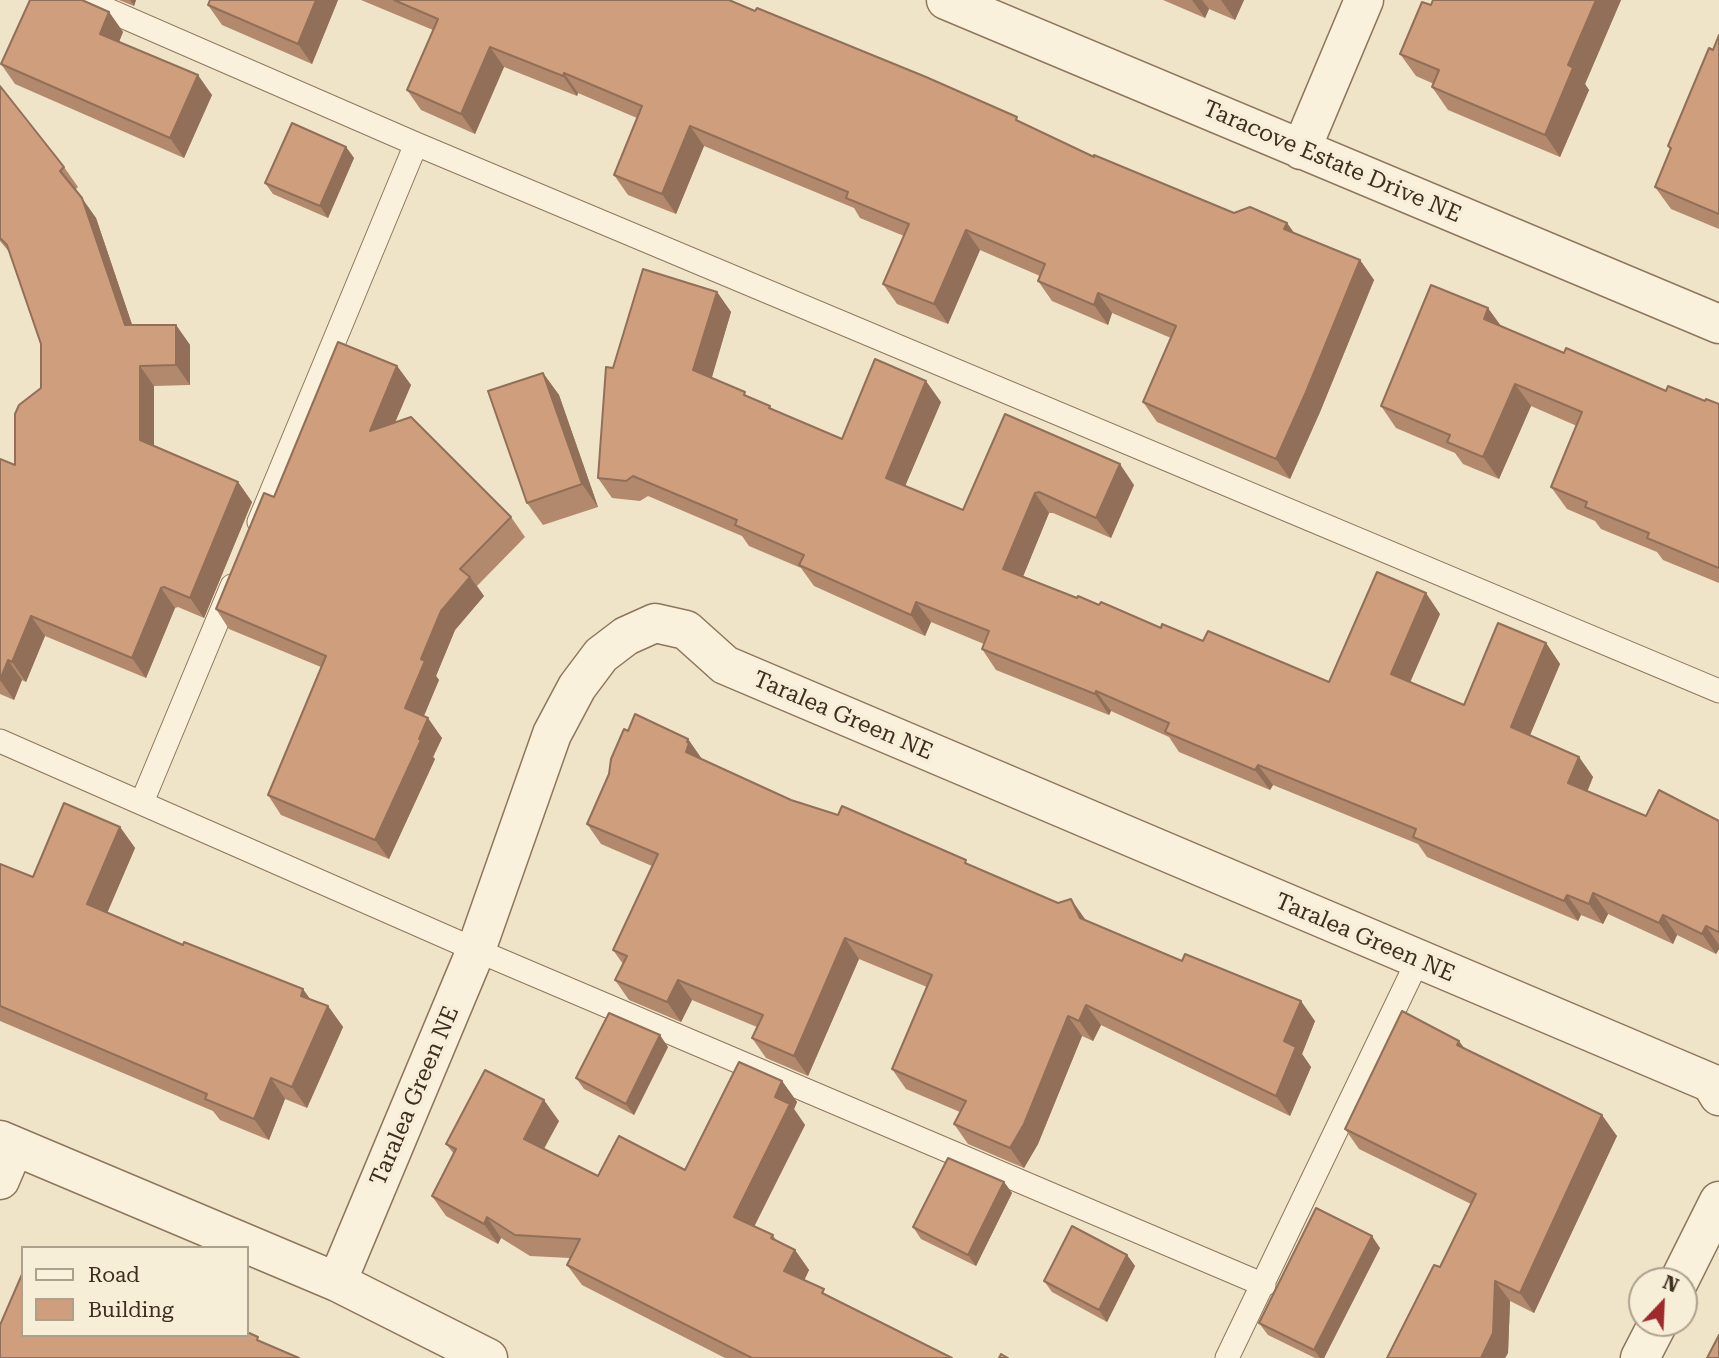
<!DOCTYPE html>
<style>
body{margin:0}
#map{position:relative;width:1719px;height:1358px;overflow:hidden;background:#f0e4c8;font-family:"Roboto Serif",serif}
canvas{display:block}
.legend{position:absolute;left:21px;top:1246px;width:228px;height:91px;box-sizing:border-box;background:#f7eed8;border:2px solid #ada18e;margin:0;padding:9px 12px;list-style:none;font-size:21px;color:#3d2e20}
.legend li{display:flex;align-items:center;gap:14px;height:35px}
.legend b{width:35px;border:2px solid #ada18e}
.north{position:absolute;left:1628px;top:1267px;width:70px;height:70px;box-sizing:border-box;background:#f7eed8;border:2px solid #ada18e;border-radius:50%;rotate:23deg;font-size:19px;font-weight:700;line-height:28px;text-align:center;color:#3d2e20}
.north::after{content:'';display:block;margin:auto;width:24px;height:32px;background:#9e2a2b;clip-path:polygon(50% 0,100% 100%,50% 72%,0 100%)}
</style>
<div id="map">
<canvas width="1719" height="1358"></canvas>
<ul class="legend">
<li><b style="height:9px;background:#faf1dc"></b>Road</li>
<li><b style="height:19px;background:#cf9f7d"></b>Building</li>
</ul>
<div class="north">N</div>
</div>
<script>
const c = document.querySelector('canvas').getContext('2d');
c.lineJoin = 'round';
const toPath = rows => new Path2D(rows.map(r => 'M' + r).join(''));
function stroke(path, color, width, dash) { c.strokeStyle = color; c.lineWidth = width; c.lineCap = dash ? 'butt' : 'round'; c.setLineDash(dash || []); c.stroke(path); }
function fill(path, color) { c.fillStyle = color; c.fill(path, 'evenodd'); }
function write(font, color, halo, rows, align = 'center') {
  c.font = font + ' "Roboto Serif",serif'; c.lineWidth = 7; c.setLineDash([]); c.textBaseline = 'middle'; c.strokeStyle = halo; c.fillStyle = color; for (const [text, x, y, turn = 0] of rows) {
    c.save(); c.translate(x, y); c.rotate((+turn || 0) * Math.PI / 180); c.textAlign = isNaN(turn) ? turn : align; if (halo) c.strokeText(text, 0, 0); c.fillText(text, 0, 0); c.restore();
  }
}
const lane = toPath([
 [85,0,416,144,1719,691],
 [259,522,416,144],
 [0,741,476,950,1264,1285],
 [142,802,232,586],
 [1227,1358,1418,960]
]);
const street = toPath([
 [946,0,1719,324],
 [1301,150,1364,0],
 [0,1140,337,1282],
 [0,1180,14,1147],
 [1679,1281,1719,1201],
 [488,1358,337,1282,476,950,552,734,577,687,601,655,626,636,655,623,686,630,725,665,1711,1083,1719,1096],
 [1640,1358,1658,1323]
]);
stroke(lane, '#8d765c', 25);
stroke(street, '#8d765c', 41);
stroke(lane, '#faf1dc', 23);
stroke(street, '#faf1dc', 38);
fill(toPath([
 [119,0,136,0,134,6],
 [338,0,312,64,222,25,208,5],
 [361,0,722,0,1020,122,1094,157,1234,213,1287,223,1295,234,1360,260,1374,280,1320,412,1290,479,1157,422,1143,402,1171,338,1112,313,1108,325,1052,301,1038,281,1040,276,980,250,948,324,897,304,883,284,904,236,860,218,854,208,704,146,676,214,628,195,614,175,637,118,578,93,577,96,504,67,475,134,421,110,407,90,433,30],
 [1163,0,1244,0,1235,20,1209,9,1205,18],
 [1433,0,1621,0,1585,84,1589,90,1560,157,1448,110,1432,87,1434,84,1416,76,1400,54],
 [109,12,123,32,119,42,212,95,184,158,15,84,1,64],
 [1719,35,1719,229,1671,209,1655,187,1670,150,1668,146],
 [0,86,64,167,78,187,75,190,96,218,132,325,176,325,190,345,190,385,154,386,154,446,238,482,252,502,204,618,178,607,175,608,146,678,45,636,26,682,22,680,14,700,0,694,0,459,15,465,41,388,41,344,10,253,0,241],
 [346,147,354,158,328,218,273,194,265,183],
 [717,292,731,312,711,378,773,410,842,439,941,402,905,486,963,510,1005,414,1134,485,1111,538,1053,513,1049,513,1023,576,1077,598,1161,628,1329,682,1440,614,1410,682,1464,705,1546,643,1560,664,1530,735,1579,757,1593,777,1587,792,1646,816,1719,821,1719,949,1716,954,1677,935,1673,944,1608,914,1603,924,1581,915,1578,921,1427,857,1418,844,1273,785,1270,790,1179,752,1169,737,1111,711,1109,715,996,670,982,649,984,644,931,622,925,636,814,586,801,568,749,546,742,536,648,496,640,501,612,498,598,478,613,368],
 [1500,326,1564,353,1666,391,1719,404,1719,583,1663,560,1657,552,1601,529,1595,521,1567,509,1551,487,1577,426,1531,406,1499,479,1463,464,1455,453,1396,428,1381,406],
 [397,366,411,385,395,422,511,517,525,537,477,586,484,596,455,630,436,676,439,680,423,716,442,738,433,757,435,759,389,859,281,815,268,795,321,667,229,629,216,609,274,497],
 [543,373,559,395,598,507,543,525,527,503],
 [628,731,688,739,702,760,791,800,970,865,1085,920,1315,1021,1302,1054,1311,1067,1290,1116,1101,1025,1093,1041,1082,1036,1038,1144,1024,1168,968,1144,954,1124,960,1112,906,1089,892,1069,927,987,859,959,808,1076,766,1058,752,1038,757,1027,692,1000,681,1022,629,1000,615,980,623,964,613,950,652,866,601,844,587,824],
 [120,827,135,848,107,913,328,1006,343,1027,307,1108,285,1099,269,1140,220,1120,213,1111,0,1021,0,864,33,877],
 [668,1047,634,1115,584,1089,576,1078],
 [1465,1049,1617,1136,1534,1313,1510,1301,1508,1353,1505,1358,1387,1358,1440,1267,1471,1204,1359,1149,1345,1129],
 [782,1081,797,1102,794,1109,805,1125,754,1226,773,1235,776,1240,795,1250,809,1270,804,1280,829,1296,952,1358,725,1358,582,1285,567,1265,570,1258,530,1256,501,1238,498,1244,446,1216,432,1196,454,1154,446,1144,559,1121,544,1149,598,1176,685,1170],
 [1004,1182,1012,1193,976,1266,921,1239,913,1227],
 [1380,1248,1324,1358,1315,1358,1268,1335,1259,1323],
 [1127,1255,1135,1266,1107,1322,1052,1292,1044,1281]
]), '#b2896c');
fill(toPath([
 [130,0,136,0,134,6],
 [316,0,338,0,312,64,298,44],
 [1192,0,1202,0,1209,9,1205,18],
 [1221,0,1244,0,1235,20],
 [1596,0,1621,0,1585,84,1589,90,1560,157,1545,135,1568,65],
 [109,12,123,32,114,54,100,34],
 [490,47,504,67,475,134,461,114],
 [564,73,578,93,577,96,563,76],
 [198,75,212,95,184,158,170,138],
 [690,126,704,146,676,214,662,194],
 [346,147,354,158,328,218,320,206],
 [82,198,96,218,139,345,125,325],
 [1287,223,1301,243,1284,229],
 [966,230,980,250,948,324,934,304],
 [1360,260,1374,280,1320,412,1290,479,1276,459],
 [717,292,731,312,708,391,693,370],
 [1098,293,1112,313,1108,325,1094,305],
 [1488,308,1504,330,1484,319],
 [176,325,190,345,190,385,176,365],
 [140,366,154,386,154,460,140,440],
 [397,366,411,385,383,451,370,431],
 [543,373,559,395,598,507,582,484],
 [926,381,941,402,900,498,886,478],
 [1515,384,1531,406,1499,479,1483,457],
 [1120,464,1134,485,1111,538,1096,518],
 [238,482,252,502,204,618,190,598],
 [1035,493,1049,513,1018,589,1003,569],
 [470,577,484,596,455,630,436,676,439,680,419,728,405,708,421,659,441,611],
 [161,588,175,608,146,678,132,658],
 [1426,593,1440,614,1405,694,1391,674],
 [916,602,931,622,925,636,911,615],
 [31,616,45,636,26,682,12,662],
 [1546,643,1560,664,1525,747,1511,727],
 [8,660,22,680,14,700,0,680],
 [1096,691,1111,711,1109,715,1095,694],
 [428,718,442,738,433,757,435,759,389,859,375,840],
 [688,739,702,759,702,761,686,752],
 [1579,757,1593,777,1582,804,1568,783],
 [1258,765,1273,785,1270,790,1255,770],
 [120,827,135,848,102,925,87,904],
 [1593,893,1608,914,1603,924,1589,904],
 [1567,895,1581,915,1578,921,1564,901],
 [1071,899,1085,919,1094,938,1080,918],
 [1663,915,1677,935,1673,944,1659,923],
 [1706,926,1719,945,1719,949,1716,954,1702,934],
 [845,938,859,959,808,1076,794,1056],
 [678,980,692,1000,681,1022,667,1002],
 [303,989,318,1010,301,996],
 [1301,1001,1315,1021,1302,1054,1311,1067,1290,1116,1276,1096,1284,1041],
 [1086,1005,1101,1025,1093,1041,1079,1021],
 [328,1006,343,1027,307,1108,292,1087],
 [1068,1016,1082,1036,1038,1144,1024,1168,1010,1148],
 [660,1035,668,1047,634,1115,626,1104],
 [1459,1041,1474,1061,1457,1045],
 [271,1078,285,1099,269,1140,254,1119],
 [782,1081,797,1102,794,1109,805,1125,749,1237,734,1217,775,1097],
 [544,1100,559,1121,538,1159,524,1139],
 [1602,1115,1617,1136,1534,1313,1520,1293],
 [1004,1182,1012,1193,976,1266,968,1255],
 [487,1217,501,1238,498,1244,484,1224],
 [1372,1236,1380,1248,1324,1358,1320,1358,1314,1350],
 [795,1250,809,1270,799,1292,784,1271],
 [1127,1255,1135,1266,1107,1322,1099,1310],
 [1495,1281,1510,1301,1508,1353,1505,1358,1481,1358]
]), '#916f58');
const building = toPath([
 [30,0,82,0,109,12,100,34,198,75,170,138,1,64,30,0],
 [210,0,316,0,298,44,208,5,210,0],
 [394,0,729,0,755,11,757,8,926,77,1017,117,1016,120,1094,157,1094,155,1234,213,1250,207,1287,223,1284,229,1360,260,1306,392,1276,459,1143,402,1176,326,1098,293,1094,305,1038,281,1045,264,966,230,934,304,883,284,909,224,846,198,848,192,690,126,662,194,614,175,642,106,564,73,563,76,490,47,461,114,407,90,438,19,394,0],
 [1433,0,1596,0,1568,65,1573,68,1545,135,1432,87,1439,70,1400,54,1422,2,1431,5,1433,0],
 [1719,35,1719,214,1655,187,1671,148,1668,146,1709,48,1713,50,1719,35],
 [0,86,64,167,60,171,82,198,125,325,176,325,176,365,140,366,140,440,238,482,190,598,164,587,161,588,132,658,31,616,12,662,8,660,0,680,0,459,15,465,15,414,19,405,41,388,41,344,7,245,0,238,0,86],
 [292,123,346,147,320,206,265,183,292,123],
 [643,269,717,292,693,370,745,392,744,395,770,406,769,408,842,439,875,359,926,381,886,478,963,510,1005,414,1120,464,1096,518,1039,492,1035,493,1003,569,1077,598,1078,596,1099,605,1101,602,1161,628,1162,624,1203,641,1208,631,1329,682,1377,572,1426,593,1391,674,1464,705,1498,623,1546,643,1511,727,1579,757,1568,783,1646,816,1659,790,1719,821,1719,932,1706,926,1702,934,1663,915,1659,923,1593,893,1589,904,1567,895,1564,901,1413,837,1416,829,1258,765,1255,770,1165,732,1169,723,1096,691,1095,694,982,649,989,631,916,602,911,615,799,565,804,555,735,525,737,520,633,476,626,481,598,478,606,367,613,368,643,269],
 [1431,285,1488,308,1484,319,1564,353,1566,348,1666,391,1668,386,1705,401,1706,399,1719,404,1719,568,1647,538,1649,533,1585,507,1587,502,1551,487,1582,412,1515,384,1483,457,1447,442,1450,435,1381,406,1431,285],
 [338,342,397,366,370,431,411,417,511,517,460,569,470,577,441,611,421,659,425,661,405,708,428,718,419,739,421,740,375,840,268,795,326,656,216,609,264,493,274,497,338,342],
 [543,373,582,484,527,503,488,391,543,373],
 [635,714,688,739,687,742,689,743,686,752,791,800,838,815,842,806,966,860,965,863,1058,903,1071,899,1080,918,1182,961,1185,954,1301,1001,1284,1041,1296,1047,1276,1096,1086,1005,1079,1021,1068,1016,1024,1124,1010,1148,954,1124,966,1101,892,1069,932,975,845,938,794,1056,752,1038,763,1015,678,980,667,1002,615,980,627,956,613,950,658,854,587,824,609,774,611,759,624,729,628,731,635,714],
 [64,803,120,827,87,904,183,945,184,942,303,989,301,996,328,1006,292,1087,271,1078,254,1119,205,1099,207,1094,0,1006,0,864,33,877,64,803],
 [1402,1011,1459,1041,1457,1045,1602,1115,1520,1293,1495,1281,1493,1333,1481,1358,1387,1358,1434,1265,1440,1267,1476,1194,1345,1129,1402,1011],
 [609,1013,660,1035,626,1104,576,1078,609,1013],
 [739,1062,782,1081,775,1097,790,1104,734,1217,773,1235,771,1238,795,1250,784,1271,824,1289,822,1293,952,1358,752,1358,567,1265,580,1239,515,1235,487,1217,484,1224,432,1196,456,1149,446,1144,485,1070,544,1100,524,1139,598,1176,619,1136,685,1170,739,1062],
 [948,1158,1004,1182,968,1255,913,1227,948,1158],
 [1316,1208,1372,1236,1314,1350,1259,1323,1316,1208],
 [1072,1226,1127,1255,1099,1310,1044,1281,1072,1226],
 [23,1272,23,1335,247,1335,247,1332,258,1337,257,1340,299,1358,0,1358,0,1325,23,1272],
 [1719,1335,1719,1358,1707,1358,1719,1335],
 [1001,1354,1008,1358,999,1358,1001,1354]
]);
fill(building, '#cf9f7d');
stroke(building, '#916f58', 2);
write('23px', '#3d2e20', '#f7eed8', [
 ["Taracove Estate Drive NE",1332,162,23],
 ["Taralea Green NE",843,716,23],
 ["Taralea Green NE",1365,938,23],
 ["Taralea Green NE",415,1096,-67]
]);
</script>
